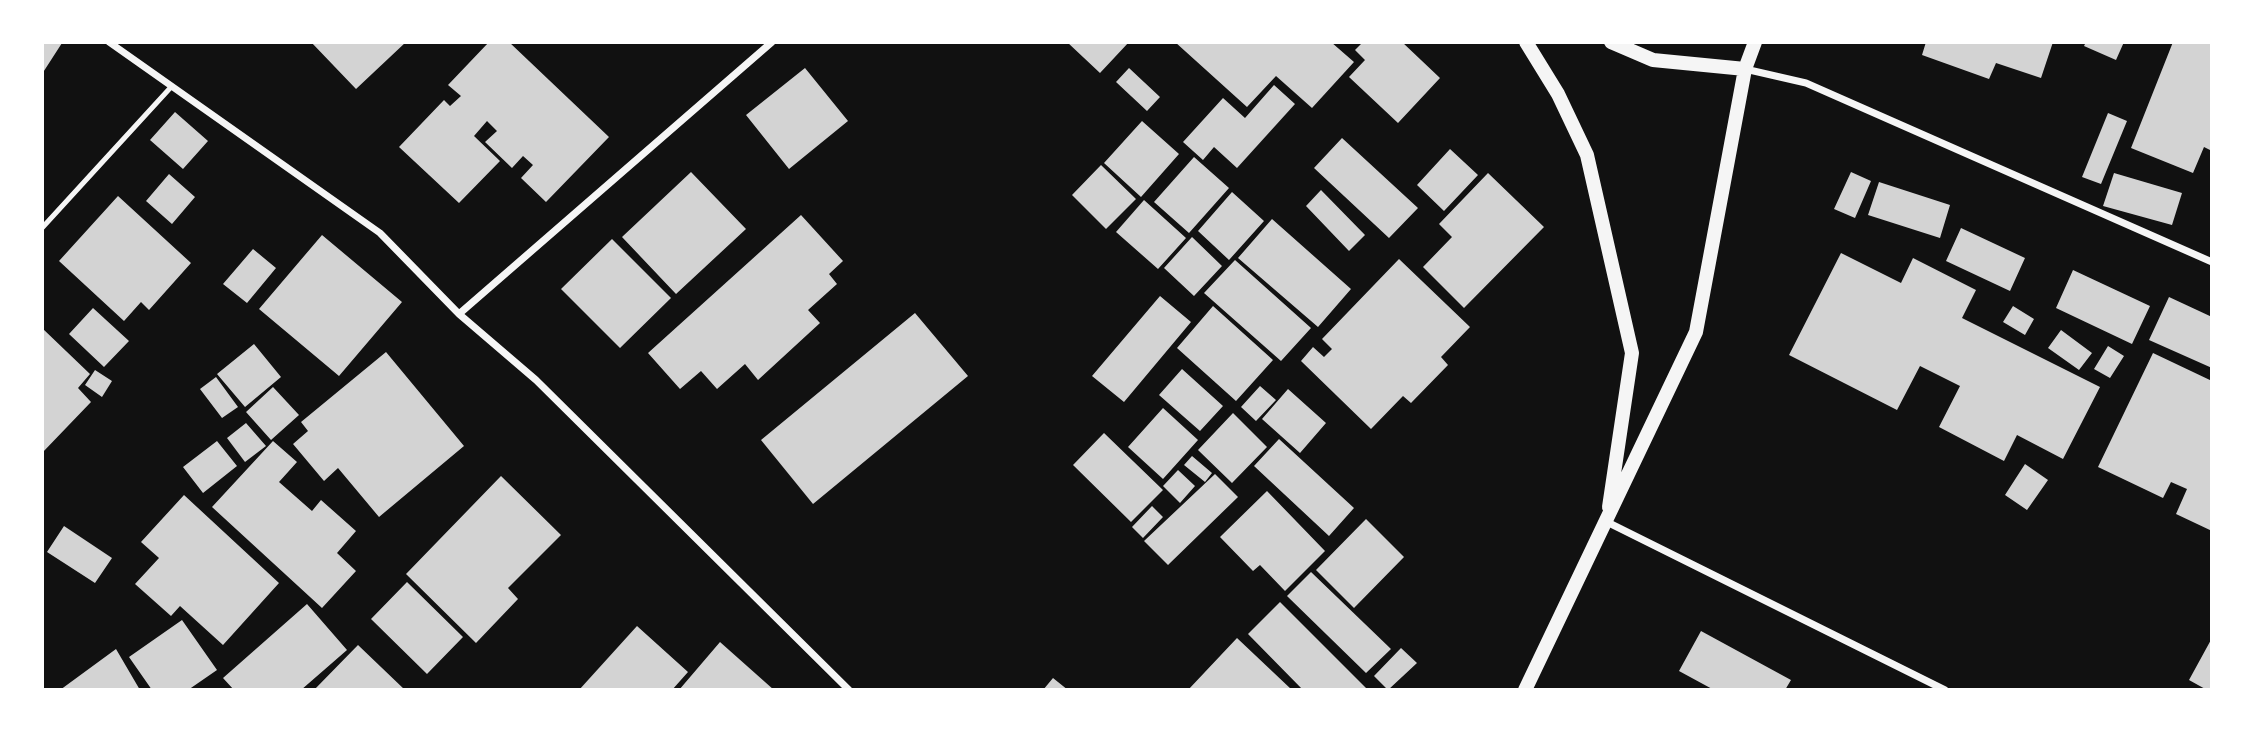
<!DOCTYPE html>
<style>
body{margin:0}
#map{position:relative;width:2254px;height:732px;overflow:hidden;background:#111;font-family:Mulish,sans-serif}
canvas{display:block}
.frame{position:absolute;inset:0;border:44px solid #fff;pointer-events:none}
</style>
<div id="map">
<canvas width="2254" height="732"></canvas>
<div class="frame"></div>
</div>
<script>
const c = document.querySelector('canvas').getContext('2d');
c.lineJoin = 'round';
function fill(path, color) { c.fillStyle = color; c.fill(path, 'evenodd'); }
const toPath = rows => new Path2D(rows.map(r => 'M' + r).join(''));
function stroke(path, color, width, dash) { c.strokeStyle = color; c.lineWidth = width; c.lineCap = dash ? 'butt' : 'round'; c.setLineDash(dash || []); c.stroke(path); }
fill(toPath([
 [42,42,62,43,42,74],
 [311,42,406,42,356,89],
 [489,42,509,42,609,137,546,202,521,178,533,165,523,156,512,168,485,142,497,131,487,121,474,136,500,161,459,203,399,147,444,100,450,106,461,96,448,85],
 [1067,42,1129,42,1100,73],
 [1175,42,1331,42,1354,62,1312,108,1276,76,1247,107],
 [1363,42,1402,42,1440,78,1398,123,1349,77,1365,60,1355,50],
 [1926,42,2053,42,2041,78,1996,63,1989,79,1922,55],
 [2086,42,2124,42,2116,60,2084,46],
 [2173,42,2212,42,2212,151,2204,147,2193,173,2131,148],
 [805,68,848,121,789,169,746,115],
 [1129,68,1160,97,1147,111,1116,82],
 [1274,85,1295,104,1237,168,1214,147,1203,160,1183,142,1223,98,1245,118],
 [175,112,208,141,183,169,150,140],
 [2108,113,2127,121,2101,184,2082,177],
 [1142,121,1179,154,1141,197,1104,163],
 [1342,138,1418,208,1389,238,1314,168],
 [1450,149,1478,175,1444,211,1417,185],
 [1194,157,1229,188,1189,233,1154,202],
 [1101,165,1136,199,1106,229,1072,195],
 [691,172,746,229,676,294,622,237],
 [1851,172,1871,181,1855,218,1834,209],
 [1488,173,1544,227,1464,308,1423,267,1452,237,1439,224],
 [2114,173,2182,193,2172,225,2103,206],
 [169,174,195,197,172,224,146,201],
 [1879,182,1950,205,1940,238,1868,215],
 [1321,190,1365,235,1349,251,1306,206],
 [1232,192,1264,221,1229,260,1198,231],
 [118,196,191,263,149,310,141,302,124,321,59,261],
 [1144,200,1186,238,1158,269,1116,232],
 [801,215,843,261,829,274,837,284,808,310,820,323,758,380,745,364,717,389,701,371,680,389,648,353],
 [1272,219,1351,289,1318,327,1238,258],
 [1961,228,2025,258,2010,291,1946,261],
 [322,235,402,302,339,376,259,309],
 [1192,237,1222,266,1194,296,1164,268],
 [612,239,671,298,620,348,561,289],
 [253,249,276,268,247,303,223,284],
 [1841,253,1901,283,1913,258,1976,290,1962,318,2100,387,2063,459,2017,435,2004,461,1939,427,1960,386,1920,366,1897,410,1789,355],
 [1399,259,1470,327,1441,357,1448,365,1411,403,1403,396,1371,429,1301,361,1313,347,1324,357,1332,349,1322,339],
 [1235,260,1311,328,1281,361,1204,293],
 [2073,270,2150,306,2132,344,2056,308],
 [1160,296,1191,322,1124,402,1092,376],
 [2169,297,2212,317,2212,368,2149,340],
 [1213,306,1273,360,1236,401,1177,348],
 [2013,306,2034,319,2025,335,2003,322],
 [93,308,129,341,104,367,69,334],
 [915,313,968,376,813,504,761,440],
 [42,328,90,374,78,388,91,402,42,453],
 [2061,330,2092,353,2079,370,2048,348],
 [254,344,281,377,245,407,217,374],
 [2108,346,2124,356,2110,378,2094,369],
 [386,352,464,446,379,517,338,468,324,481,293,444,308,431,301,422],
 [2153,353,2212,381,2212,531,2176,514,2187,489,2171,482,2163,498,2098,467],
 [1182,369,1223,406,1200,431,1159,395],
 [95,370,112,381,102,397,85,385],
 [216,377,238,407,222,418,200,389],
 [1260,386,1276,400,1256,421,1241,407],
 [273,387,299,415,271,440,246,412],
 [1288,389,1326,423,1300,453,1262,419],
 [1163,408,1198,440,1163,479,1128,447],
 [1233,413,1267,447,1232,483,1198,450],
 [246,423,266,446,245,462,227,438],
 [1104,433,1163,490,1131,522,1073,465],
 [1279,439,1354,508,1329,536,1254,466],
 [217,441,237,466,203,493,183,467],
 [273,441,297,462,279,482,312,511,321,500,356,531,337,553,356,571,322,608,212,507],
 [1192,456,1212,473,1205,482,1184,465],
 [2025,464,2048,480,2027,510,2005,495],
 [1178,470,1195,486,1180,503,1163,486],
 [1215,474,1238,497,1168,565,1144,541],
 [501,476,561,535,508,588,518,599,476,643,406,574],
 [1267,491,1325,551,1285,591,1260,565,1253,571,1220,537],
 [184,495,279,583,223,645,180,606,171,616,135,584,159,558,141,542],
 [1152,506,1163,517,1143,538,1132,527],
 [1366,519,1404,557,1354,608,1316,570],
 [64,526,112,558,95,583,47,552],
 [1311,572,1391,649,1366,673,1287,596],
 [407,582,463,637,427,674,371,619],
 [1280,602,1368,690,1303,690,1248,634],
 [307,604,347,650,301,690,234,690,223,678],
 [182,620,217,670,188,690,152,690,129,657],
 [637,626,688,672,672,690,579,690],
 [1701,631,1791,680,1785,690,1714,690,1679,671],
 [1237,638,1292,690,1188,690],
 [2212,638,2212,690,2207,690,2189,680],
 [720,642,774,690,679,690],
 [358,645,405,690,314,690],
 [1401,648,1417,663,1388,690,1374,676],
 [116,649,140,690,60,690],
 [1053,678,1068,690,1043,690]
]), '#d3d3d3');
stroke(toPath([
 [42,228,172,86]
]), '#f5f5f5', 5);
stroke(toPath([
 [109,42,380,233,459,314,536,380,849,690],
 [1745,69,1806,83,2212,262],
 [459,314,772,42],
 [1607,522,1945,690]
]), '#f5f5f5', 7);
stroke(toPath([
 [1526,42,1558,94,1587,155,1632,353,1609,507],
 [1611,42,1653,60,1745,69],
 [1525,690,1696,332,1745,69,1755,42]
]), '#f5f5f5', 14);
</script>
